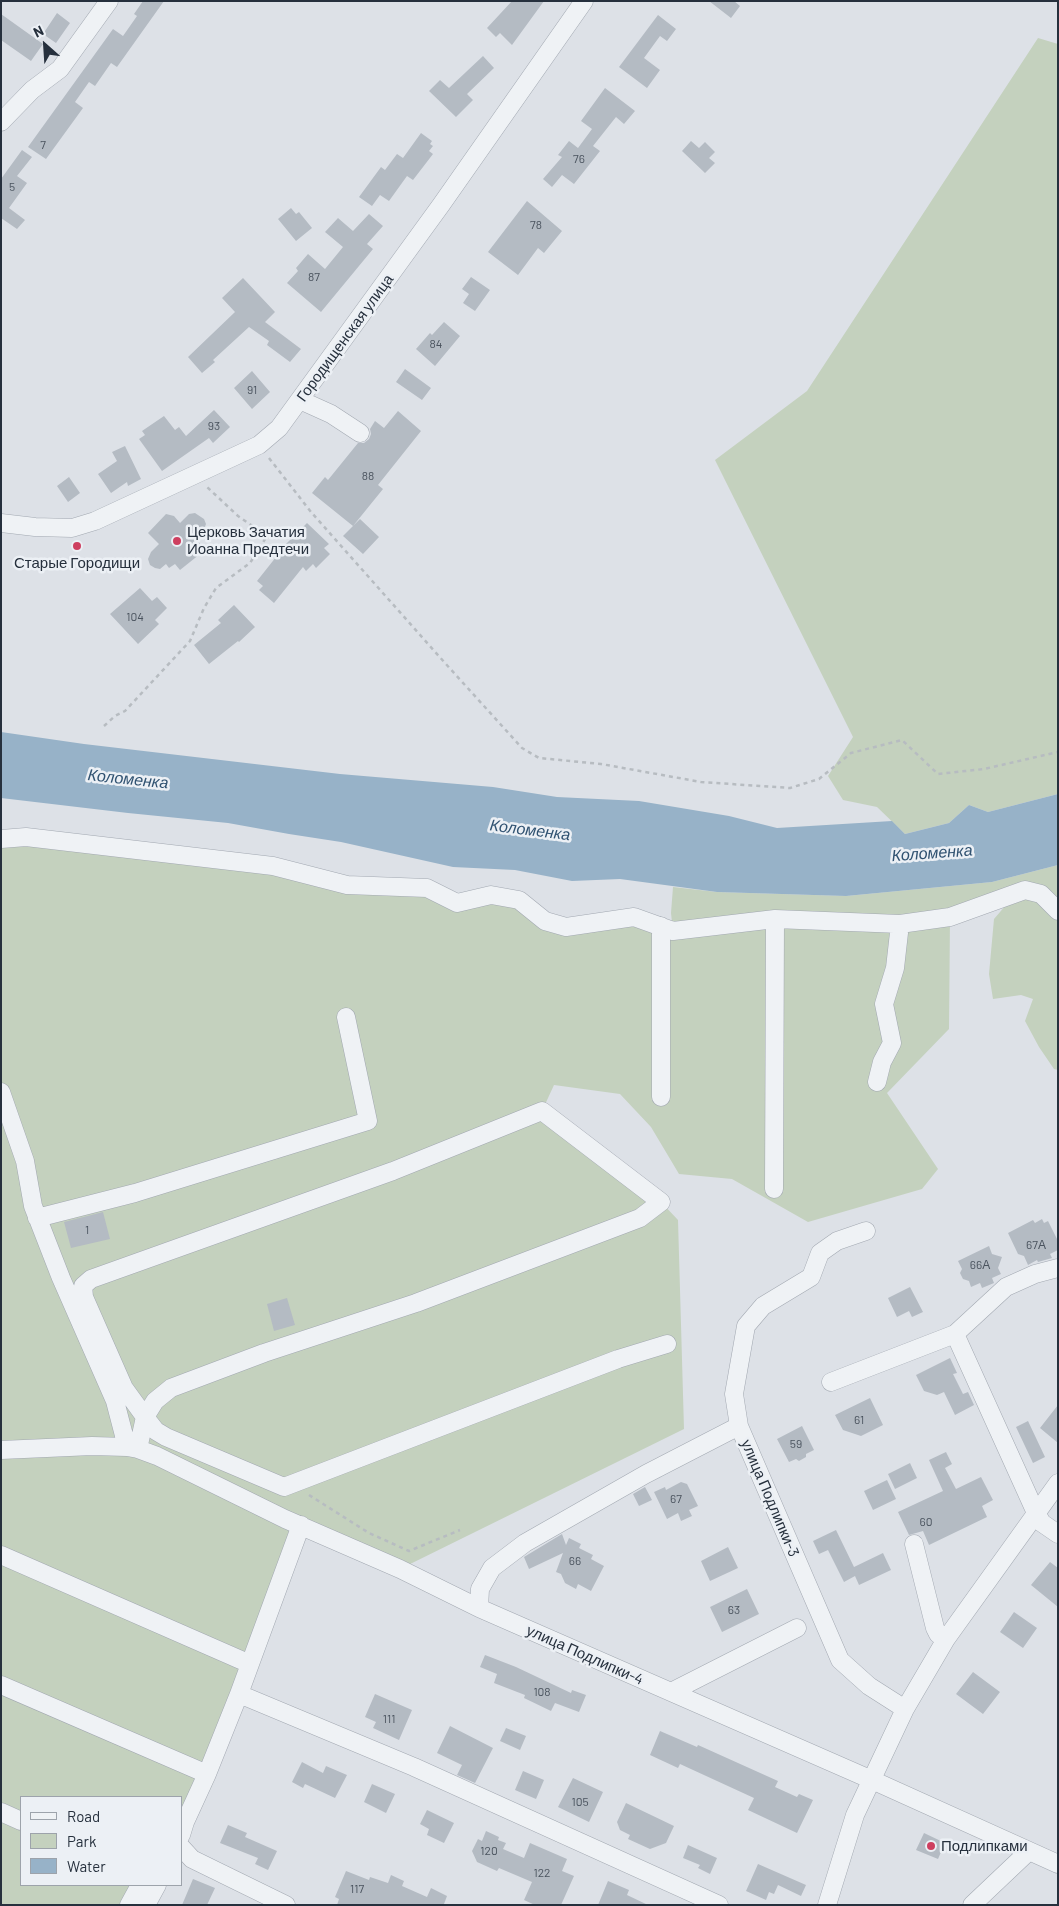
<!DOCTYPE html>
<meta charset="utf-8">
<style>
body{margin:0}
#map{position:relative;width:1059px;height:1906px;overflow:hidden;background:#dde1e7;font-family:Barlow,sans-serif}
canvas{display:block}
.frame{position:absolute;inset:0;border:2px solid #26303d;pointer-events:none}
.legend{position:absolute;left:20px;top:1796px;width:162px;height:90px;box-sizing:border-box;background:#ecf0f5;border:1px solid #9da3ab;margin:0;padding:6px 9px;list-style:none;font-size:15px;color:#26303d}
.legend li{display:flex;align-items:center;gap:10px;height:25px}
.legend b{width:25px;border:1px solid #9da3ab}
.north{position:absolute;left:20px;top:20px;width:50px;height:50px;-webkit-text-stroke:4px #ecf0f5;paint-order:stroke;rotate:334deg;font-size:14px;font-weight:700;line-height:20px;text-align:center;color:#26303d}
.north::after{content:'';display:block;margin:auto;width:18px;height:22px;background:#26303d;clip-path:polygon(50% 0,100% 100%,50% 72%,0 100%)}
</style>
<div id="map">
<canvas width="1059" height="1906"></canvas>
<div class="frame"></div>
<ul class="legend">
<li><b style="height:6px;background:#eff2f5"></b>Road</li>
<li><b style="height:14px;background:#c4d1be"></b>Park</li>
<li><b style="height:14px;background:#97b2c8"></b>Water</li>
</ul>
<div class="north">N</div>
</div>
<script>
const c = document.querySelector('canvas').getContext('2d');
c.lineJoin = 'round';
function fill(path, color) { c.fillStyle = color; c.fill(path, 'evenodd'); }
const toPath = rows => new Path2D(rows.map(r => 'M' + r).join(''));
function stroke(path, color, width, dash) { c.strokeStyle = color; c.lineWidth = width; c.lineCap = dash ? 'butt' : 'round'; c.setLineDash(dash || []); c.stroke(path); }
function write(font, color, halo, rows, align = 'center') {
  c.font = font + ' Barlow,sans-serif'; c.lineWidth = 5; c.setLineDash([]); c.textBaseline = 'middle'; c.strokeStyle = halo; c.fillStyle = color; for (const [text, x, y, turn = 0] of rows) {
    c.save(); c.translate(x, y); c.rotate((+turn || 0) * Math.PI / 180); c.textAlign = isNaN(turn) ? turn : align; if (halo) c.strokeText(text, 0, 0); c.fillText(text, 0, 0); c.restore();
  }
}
fill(toPath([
 [1038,38,1058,44,1058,794,988,812,969,805,949,823,905,834,877,807,843,800,828,776,853,737,715,460,807,391],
 [1,839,427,888,457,903,491,895,545,921,634,917,673,931,671,913,673,887,717,892,846,896,992,882,1058,865,1058,1070,1054,1069,1039,1047,1025,1021,1033,999,1021,995,993,999,989,974,994,919,1006,905,950,917,949,1029,887,1093,938,1169,922,1189,808,1222,732,1179,679,1174,651,1127,620,1094,554,1085,542,1111,661,1202,678,1220,684,1429,400,1569,301,1525,181,1835,181,1797,21,1797,21,1885,157,1885,146,1905,1,1905]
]), '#c4d1be');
fill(toPath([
 [1,732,84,744,340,774,493,787,557,797,639,801,729,816,777,828,892,821,905,834,949,823,969,805,988,812,1058,794,1058,865,992,882,846,896,717,892,620,879,572,881,515,870,453,867,341,842,289,834,228,823,128,813,1,798]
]), '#97b2c8');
fill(toPath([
 [143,1,164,1,117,67,111,63,95,86,89,82,75,102,83,108,46,159,28,147,113,29,123,36,137,16,134,14],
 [512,1,544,1,512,45,500,33,496,37,487,28],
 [709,1,734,1,740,6,731,18],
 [57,13,70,23,56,43,43,34],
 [1,14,43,44,31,61,1,40],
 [658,15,676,29,667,41,660,36,644,58,660,70,647,88,619,67],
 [483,56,494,68,467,94,473,100,456,117,429,91,440,80,449,88],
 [605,88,635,111,624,124,616,117,593,146,600,151,574,184,562,175,552,187,543,179,562,157,558,155,569,141,578,148,592,129,581,121],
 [421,133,432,141,430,144,433,146,429,151,433,154,413,180,407,176,389,201,380,195,372,206,359,197,381,167,385,170,397,154,403,158],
 [691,141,699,148,705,142,715,152,709,158,715,163,705,173,682,151],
 [22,150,32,157,17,176,27,183,9,208,25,220,17,229,1,218,1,179],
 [527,201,562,231,544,253,538,248,518,275,488,252],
 [291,208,296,214,299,212,312,228,296,241,278,219],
 [369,214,383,226,367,244,373,249,321,312,287,283,298,271,296,268,308,254,325,269,343,247,325,232,338,218,353,231],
 [471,277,490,290,475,311,463,303,469,294,462,289],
 [243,278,275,312,265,322,301,349,290,362,267,345,269,341,249,327,213,360,215,362,202,373,188,357,235,312,222,298],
 [444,322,460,336,435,366,416,349,430,333,432,335],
 [405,369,431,388,422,400,396,382],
 [252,371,270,392,252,409,234,388],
 [214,410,230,427,213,443,209,438,162,471,139,439,145,435,142,431,164,416,175,430,179,427,186,436],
 [398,411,421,431,378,485,383,489,353,526,312,493,325,477,328,480,358,443,364,443,369,439,371,434,370,429,375,421,384,428],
 [125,446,141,479,128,486,127,482,111,493,98,474,117,461,112,452],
 [69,477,80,493,68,502,57,486],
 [195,513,204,519,206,524,203,532,195,538,205,550,180,570,175,564,169,568,166,564,160,569,155,568,150,565,148,559,151,552,159,544,148,533,166,514,174,516,180,523,189,514],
 [360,519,379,537,363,554,343,536],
 [307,523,329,544,324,548,330,554,316,568,313,564,306,571,303,567,274,603,259,590,263,586,257,581,280,552,279,551],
 [140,588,152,601,157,597,167,608,155,620,159,624,138,644,110,614],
 [234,605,255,627,239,642,238,641,209,664,194,645,221,623,218,620],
 [103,1212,110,1239,71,1248,64,1222],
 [1042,1219,1044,1223,1048,1221,1058,1241,1058,1250,1050,1254,1052,1258,1038,1262,1037,1260,1028,1265,1024,1256,1018,1254,1008,1233,1033,1220,1035,1223],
 [989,1246,992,1254,1002,1257,998,1268,1001,1274,992,1278,994,1283,982,1288,980,1283,971,1287,969,1281,963,1279,960,1273,962,1269,958,1261],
 [910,1287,923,1312,912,1317,909,1311,897,1317,888,1298],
 [287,1298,295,1325,274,1331,267,1304],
 [950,1358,957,1373,953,1374,963,1394,968,1392,974,1405,955,1415,944,1392,937,1395,924,1391,916,1375],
 [870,1398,883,1425,861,1436,843,1430,835,1415],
 [1058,1405,1058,1443,1040,1428],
 [1028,1421,1045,1457,1033,1463,1016,1427],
 [802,1426,814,1450,806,1454,806,1457,799,1461,796,1459,789,1462,777,1439],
 [946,1452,952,1464,945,1468,956,1489,981,1477,993,1500,982,1506,987,1517,929,1545,923,1531,909,1535,898,1512,943,1491,929,1460],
 [910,1463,917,1478,895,1489,888,1474],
 [887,1480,896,1499,873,1510,864,1491],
 [681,1482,687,1484,698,1506,689,1510,692,1516,681,1521,678,1513,667,1519,654,1492,665,1487,666,1490],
 [645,1487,652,1500,639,1506,633,1494],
 [836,1530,854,1567,883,1553,891,1570,859,1585,855,1576,844,1582,828,1550,819,1554,813,1541],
 [562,1534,566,1545,569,1538,581,1544,579,1548,593,1555,591,1559,604,1566,591,1591,578,1584,576,1589,565,1583,561,1574,556,1572,563,1553,529,1569,524,1557],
 [728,1547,738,1568,710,1581,701,1561],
 [1050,1562,1058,1568,1058,1607,1031,1585],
 [747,1589,759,1614,722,1632,710,1607],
 [1014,1612,1037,1628,1023,1648,1000,1632],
 [485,1655,516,1667,571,1693,572,1690,586,1695,579,1712,555,1703,551,1711,524,1698,525,1695,494,1683,497,1674,480,1667],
 [973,1672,1000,1692,983,1714,956,1694],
 [375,1694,412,1710,399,1740,373,1728,376,1722,365,1717],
 [450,1726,493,1748,475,1783,457,1775,462,1765,437,1753],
 [506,1728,526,1736,520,1750,500,1741],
 [660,1731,697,1747,698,1745,778,1781,775,1787,797,1797,799,1794,813,1800,797,1833,748,1810,754,1798,680,1764,678,1768,650,1755],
 [302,1762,323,1773,326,1766,347,1775,335,1798,305,1784,303,1788,292,1782],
 [523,1771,544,1780,536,1799,515,1790],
 [573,1778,603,1792,589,1822,558,1807],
 [372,1784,395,1794,386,1813,364,1802],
 [626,1803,674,1826,666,1843,650,1849,628,1839,630,1835,620,1830,617,1822],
 [427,1810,454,1823,444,1843,427,1835,429,1829,420,1824],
 [228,1825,247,1833,245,1837,277,1851,268,1870,255,1864,258,1858,220,1843],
 [486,1831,499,1837,498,1840,506,1843,503,1849,524,1858,530,1843,567,1859,562,1871,574,1876,561,1905,535,1905,524,1900,532,1882,499,1868,497,1871,477,1862,472,1851,478,1839,482,1841],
 [924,1833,945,1843,938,1859,916,1850],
 [688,1845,717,1858,710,1874,698,1868,700,1865,683,1858],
 [758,1864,806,1885,801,1896,778,1885,774,1894,769,1892,766,1900,746,1891],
 [346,1871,369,1880,370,1877,388,1883,391,1875,404,1881,402,1886,427,1897,431,1888,447,1896,444,1904,445,1905,337,1905,339,1899,335,1897],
 [193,1879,215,1888,207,1905,182,1905],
 [608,1881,629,1890,627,1895,648,1905,598,1905]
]), '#b4bbc3');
const minor = toPath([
 [1,122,32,90,60,69,109,1],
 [300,400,331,414,360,433],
 [1,523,35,527,72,528,95,521,259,445,279,428,441,205,584,1],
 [1,839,26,837,273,866,347,885,427,888,457,903,491,895,519,900,545,921,566,927,634,917,673,931,775,919,900,924,950,917,1025,890,1041,894,1058,911],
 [877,1082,882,1062,892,1043,884,1004,895,968,900,924],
 [1,1092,25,1161,33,1206,61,1278,115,1401,127,1447],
 [661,1097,661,926],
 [774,1189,775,919],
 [37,1218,135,1193,368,1121,346,1017],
 [866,1231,837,1241,820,1253,811,1277,763,1306,746,1326,734,1394,739,1426,840,1660,869,1686,905,1709],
 [955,1334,1036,1513,1042,1523,1058,1534],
 [831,1382,955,1334,1006,1287,1035,1274,1058,1268],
 [138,1449,145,1417,124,1388,84,1297,83,1286,91,1279,393,1171,542,1111,661,1202,640,1218,416,1303,264,1353,171,1388,155,1401,145,1417,156,1431,166,1437,284,1487,618,1359,667,1344],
 [1,1450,92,1446,127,1447,138,1449,157,1456,285,1519,400,1569,479,1608,872,1780,1058,1864],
 [914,1544,935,1628,938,1634,946,1639],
 [1,1555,250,1664],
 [479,1608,480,1589,492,1568,525,1543,646,1474,739,1426],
 [1,1685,207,1774],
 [671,1692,797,1628],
 [239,1694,414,1767,719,1905],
 [1,1812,21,1821],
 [181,1835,185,1822,207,1774,239,1694,301,1525],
 [181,1847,192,1859,286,1905],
 [129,1905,140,1885],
 [146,1905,157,1885],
 [827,1905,855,1815,905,1709,946,1639,1058,1483],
 [972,1905,1029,1851]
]);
stroke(minor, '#a2a8b1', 19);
stroke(toPath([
 [269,458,311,512,445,663,522,748,539,758,601,764,701,782,790,788,819,779,851,753,902,740,938,774,984,769,1058,752],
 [104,726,115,716,125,711,190,641,204,608,216,588,250,563,267,536,238,516,206,486],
 [309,1495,369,1533,409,1551,460,1530]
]), '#b7bcc1', 2.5, [4, 4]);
stroke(minor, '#eff2f5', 18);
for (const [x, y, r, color] of [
 [177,541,5,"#ce3f5f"],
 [77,546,5,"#ce3f5f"],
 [931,1846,5,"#ce3f5f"]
]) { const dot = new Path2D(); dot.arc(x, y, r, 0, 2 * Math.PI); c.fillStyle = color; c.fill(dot); stroke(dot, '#ecf0f5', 2); }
write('12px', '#4a535e', null, [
 ["7",43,145],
 ["76",579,159],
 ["5",12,187],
 ["78",536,225],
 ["87",314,277],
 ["84",436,344],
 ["91",252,390],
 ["93",214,426],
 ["88",368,476],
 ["104",135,617],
 ["1",87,1230],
 ["67А",1036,1245],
 ["66А",980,1265],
 ["61",859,1420],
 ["59",796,1444],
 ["67",676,1499],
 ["60",926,1522],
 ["66",575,1561],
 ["63",734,1610],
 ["108",542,1692],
 ["111",389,1719],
 ["105",580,1802],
 ["120",489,1851],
 ["122",542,1873],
 ["117",357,1889]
]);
write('15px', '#26303d', '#ecf0f5', [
 ["Городищенская улица",345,338,-54],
 ["улица Подлипки-3",770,1498,67],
 ["улица Подлипки-4",585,1655,24]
]);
write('15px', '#26303d', '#ecf0f5', [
 ["Церковь Зачатия",187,532],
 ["Иоанна Предтечи",187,549],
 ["Старые Городищи",77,563,"center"],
 ["Подлипками",941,1846]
], 'left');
write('italic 16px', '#305271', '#ecf0f5', [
 ["Коломенка",128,779,6],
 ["Коломенка",530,830,7],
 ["Коломенка",932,853,-4]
]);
</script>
